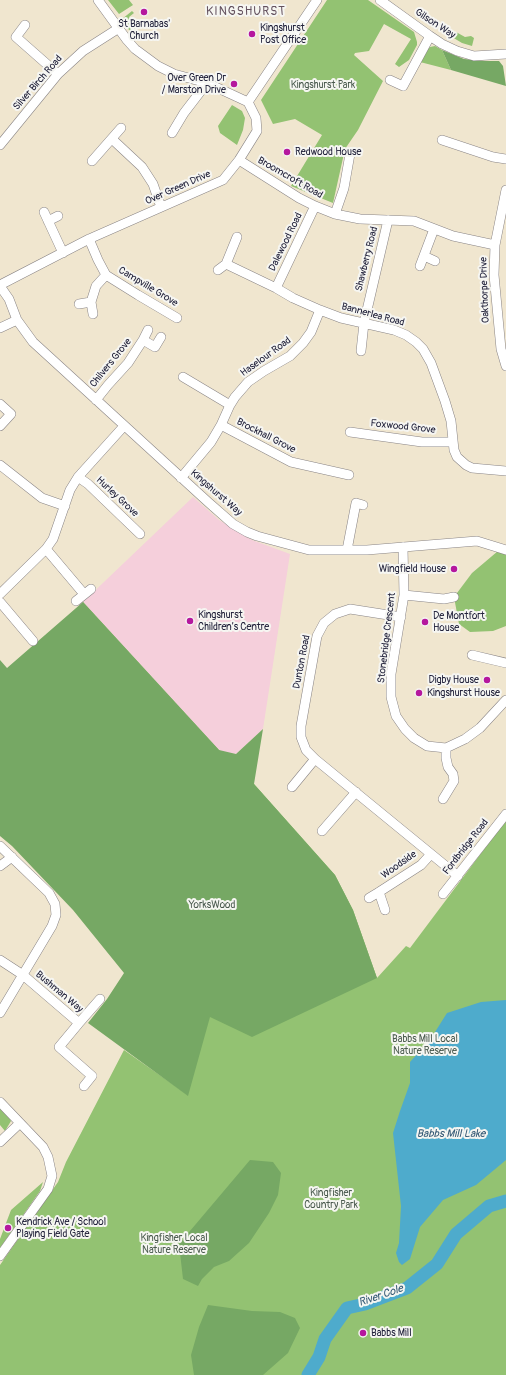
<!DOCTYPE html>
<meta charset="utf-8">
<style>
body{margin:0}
canvas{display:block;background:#f0e6cf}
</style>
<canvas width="506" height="1375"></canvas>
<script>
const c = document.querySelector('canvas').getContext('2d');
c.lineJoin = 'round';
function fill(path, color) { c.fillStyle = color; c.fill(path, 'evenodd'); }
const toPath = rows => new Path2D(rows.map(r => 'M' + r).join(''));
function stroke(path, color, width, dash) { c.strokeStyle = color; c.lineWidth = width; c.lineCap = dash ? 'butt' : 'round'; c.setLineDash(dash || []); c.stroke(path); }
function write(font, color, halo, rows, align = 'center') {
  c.font = font + ' Pangolin,sans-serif'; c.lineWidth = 4; c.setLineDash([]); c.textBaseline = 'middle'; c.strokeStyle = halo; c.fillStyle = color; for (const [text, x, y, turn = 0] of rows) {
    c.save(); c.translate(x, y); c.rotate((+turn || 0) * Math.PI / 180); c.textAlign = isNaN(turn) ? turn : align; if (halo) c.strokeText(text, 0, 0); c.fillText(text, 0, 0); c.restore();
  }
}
fill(toPath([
 [193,497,219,520,252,540,290,554,263,729,236,754,219,751,83,602]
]), '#f5cfdb');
fill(toPath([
 [108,0,129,0,133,5,119,14],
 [327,0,368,0,414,32,417,42,417,45,409,60,399,67,395,64,411,39,384,24,369,51,355,53,354,55,383,81,358,130,345,149,333,203,291,186,322,135,295,119,273,124,261,100],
 [132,11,134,13,129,17,136,27,131,33,122,19],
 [456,32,465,37,471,36,474,38,472,46,462,43,452,37],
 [435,46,442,50,451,70,420,62,425,51,430,47],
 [232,105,242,111,245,118,243,130,237,145,220,133,218,126],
 [506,550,506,626,493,631,470,632,459,624,454,597,472,573,498,551],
 [83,602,219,750,254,784,335,875,353,910,377,978,406,946,410,948,506,820,506,1375,0,1375,0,1265,58,1182,66,1162,124,1050,188,1095,36,650],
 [0,1108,8,1116,11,1121,5,1131,0,1125],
 [43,1182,40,1191,0,1248,0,1239,11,1210]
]), '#93c272');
fill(toPath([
 [442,50,464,59,485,61,499,61,503,66,506,86,451,70],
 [83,602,219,750,236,754,263,729,254,784,335,875,353,910,377,978,252,1037,210,1017,188,1096,88,1023,107,999,124,973,73,910,12,846,0,836,0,660,7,668],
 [250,1160,273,1162,281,1173,278,1195,269,1213,249,1243,229,1261,214,1267,202,1279,198,1286,183,1279,179,1244],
 [208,1305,252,1311,280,1312,295,1318,300,1328,288,1353,263,1375,194,1375,191,1355,199,1327]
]), '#76a864');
fill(toPath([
 [506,1000,506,1160,476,1185,443,1200,420,1227,410,1259,402,1265,399,1262,396,1253,399,1243,401,1206,393,1133,400,1111,410,1083,410,1062,430,1040,447,1013,481,1002]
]), '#4eabcc');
stroke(toPath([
 [308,1375,319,1357,325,1339,347,1308,365,1304,407,1288,437,1264,456,1234,489,1206,506,1201]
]), '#4eabcc', 13);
const minor = toPath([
 [380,0,430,36,442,44,457,51,474,56,506,54],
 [25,25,16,37,58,74],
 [390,80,403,86,430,36],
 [248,102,317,0],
 [172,133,184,113,207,83],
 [112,139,142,167,153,184,161,207],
 [442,140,493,157,506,159],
 [0,145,58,74,83,51,119,28],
 [239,160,299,198,315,206,335,214,360,219,414,221,453,236,495,245],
 [92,161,121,128],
 [506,190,495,245,494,275,501,349,506,366],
 [44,212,63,253],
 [335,214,344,188,350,154],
 [48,221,58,216],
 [237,237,226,264,276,288,293,298,320,310,341,318,394,330,406,335,416,342,423,349,431,363,445,401,451,421,454,450,457,457,466,465,472,468,506,471],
 [89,239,98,260,106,275,138,295,177,318],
 [424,256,435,261],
 [420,266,434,229],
 [218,270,226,264],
 [0,285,89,239,223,180,239,160,257,131,256,118,248,102,207,83,174,74,158,66,135,49,127,40,98,0],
 [0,286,9,299,17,320,33,342,208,502,233,524,247,532,257,536,309,550,367,550,477,541,506,550],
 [276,288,315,206],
 [91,302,93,314],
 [79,304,91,302,96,286,106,275],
 [0,328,17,320],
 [143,340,148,330],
 [361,351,364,323,388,220],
 [183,377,230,405],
 [96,400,108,385,128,363,143,340,155,347,161,337],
 [0,404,11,414,0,426],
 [221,425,291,462,349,475],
 [350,432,422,442,453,442],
 [0,465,42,498,65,506],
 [78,477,88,484,140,534],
 [181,478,211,442,221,425,230,405,235,397,248,382,264,371,290,356,303,343,311,332,320,310],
 [403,547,404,595,391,674,391,697,396,716,405,729,414,738,427,746,446,748,465,739,480,728,506,700],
 [46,549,84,594],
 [347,550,356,503,363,505],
 [0,594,46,549,53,539,70,490,78,477,124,426],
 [404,595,444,599,454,597],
 [76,601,91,589],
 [0,602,33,641],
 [401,617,350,609,335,614,324,623,317,636,301,726,301,737,306,750,315,759,458,876],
 [472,655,506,663],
 [292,787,315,759],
 [443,799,454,781,453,774,448,767,446,758,446,748],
 [322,831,356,792],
 [0,846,49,893,55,904,56,915,52,926,0,1013],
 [0,866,12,857],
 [379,892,385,910],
 [443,894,506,814],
 [369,898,379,892,421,865,431,854],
 [0,960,23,975,79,1023,100,999],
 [79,1023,59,1047,92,1076,84,1086],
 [0,1102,43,1147,48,1157,52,1176,48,1189,0,1256],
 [0,1142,20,1123]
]);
stroke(minor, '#898485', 10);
stroke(minor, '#fff', 9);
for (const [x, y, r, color] of [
 [144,12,4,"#b5179e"],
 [252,34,4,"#b5179e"],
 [234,84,4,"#b5179e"],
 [287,152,4,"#b5179e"],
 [454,569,4,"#b5179e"],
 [190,621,4,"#b5179e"],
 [425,622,4,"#b5179e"],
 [487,680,4,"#b5179e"],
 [419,693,4,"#b5179e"],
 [8,1228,4,"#b5179e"],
 [363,1333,4,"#b5179e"]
]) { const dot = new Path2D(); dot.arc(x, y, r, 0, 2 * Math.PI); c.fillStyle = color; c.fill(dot); stroke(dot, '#f6f6f2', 1.5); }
write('10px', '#22223b', '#f6f6f2', [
 ["St Barnabas'",144,24,"center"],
 ["Church",144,36,"center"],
 ["Kingshurst",260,28],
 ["Post Office",260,40],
 ["Over Green Dr",226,78,"right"],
 ["/ Marston Drive",226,90,"right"],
 ["Redwood House",295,152],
 ["Wingfield House",446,569,"right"],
 ["Kingshurst",198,615],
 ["Children’s Centre",198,627],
 ["De Montfort",433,616],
 ["House",433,628],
 ["Digby House",479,680,"right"],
 ["Kingshurst House",427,693],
 ["Kendrick Ave / School",16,1222],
 ["Playing Field Gate",16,1234],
 ["Babbs Mill",371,1333]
], 'left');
write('10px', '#22223b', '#f6f6f2', [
 ["Gilson Way",435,24,33],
 ["Silver Birch Road",38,83,-49],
 ["Broomcroft Road",290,178,30],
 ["Over Green Drive",178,188,-24],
 ["Dalewood Road",286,242,-64],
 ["Shawberry Road",367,259,-76],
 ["Campville Grove",148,287,31],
 ["Oakthorpe Drive",485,290,-92],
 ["Bannerlea Road",373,315,15],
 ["Haselour Road",266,357,-36],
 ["Chilvers Grove",111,363,-51],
 ["Foxwood Grove",403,427,6],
 ["Brockhall Grove",266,436,27],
 ["Kingshurst Way",216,493,41],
 ["Hurley Grove",117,497,43],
 ["Stonebridge Crescent",387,638,-83],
 ["Dunton Road",302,662,-79],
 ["Fordbridge Road",466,847,-52],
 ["Woodside",399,865,-35],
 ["Bushman Way",59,992,40]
]);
write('10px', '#4a5a4e', '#f6f6f2', [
 ["Kingshurst Park",323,85],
 ["YorksWood",212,905],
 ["Babbs Mill Local",425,1039],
 ["Nature Reserve",425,1051],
 ["Kingfisher",331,1193],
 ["Country Park",331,1205],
 ["Kingfisher Local",174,1238],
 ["Nature Reserve",174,1250]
]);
write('italic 11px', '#345975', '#f6f6f2', [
 ["Babbs Mill Lake",451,1134],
 ["River Cole",381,1296,-19]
]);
c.letterSpacing = '1px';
write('12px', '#64525e', '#f6f6f2', [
 ["KINGSHURST",246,12]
]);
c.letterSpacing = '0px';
</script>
